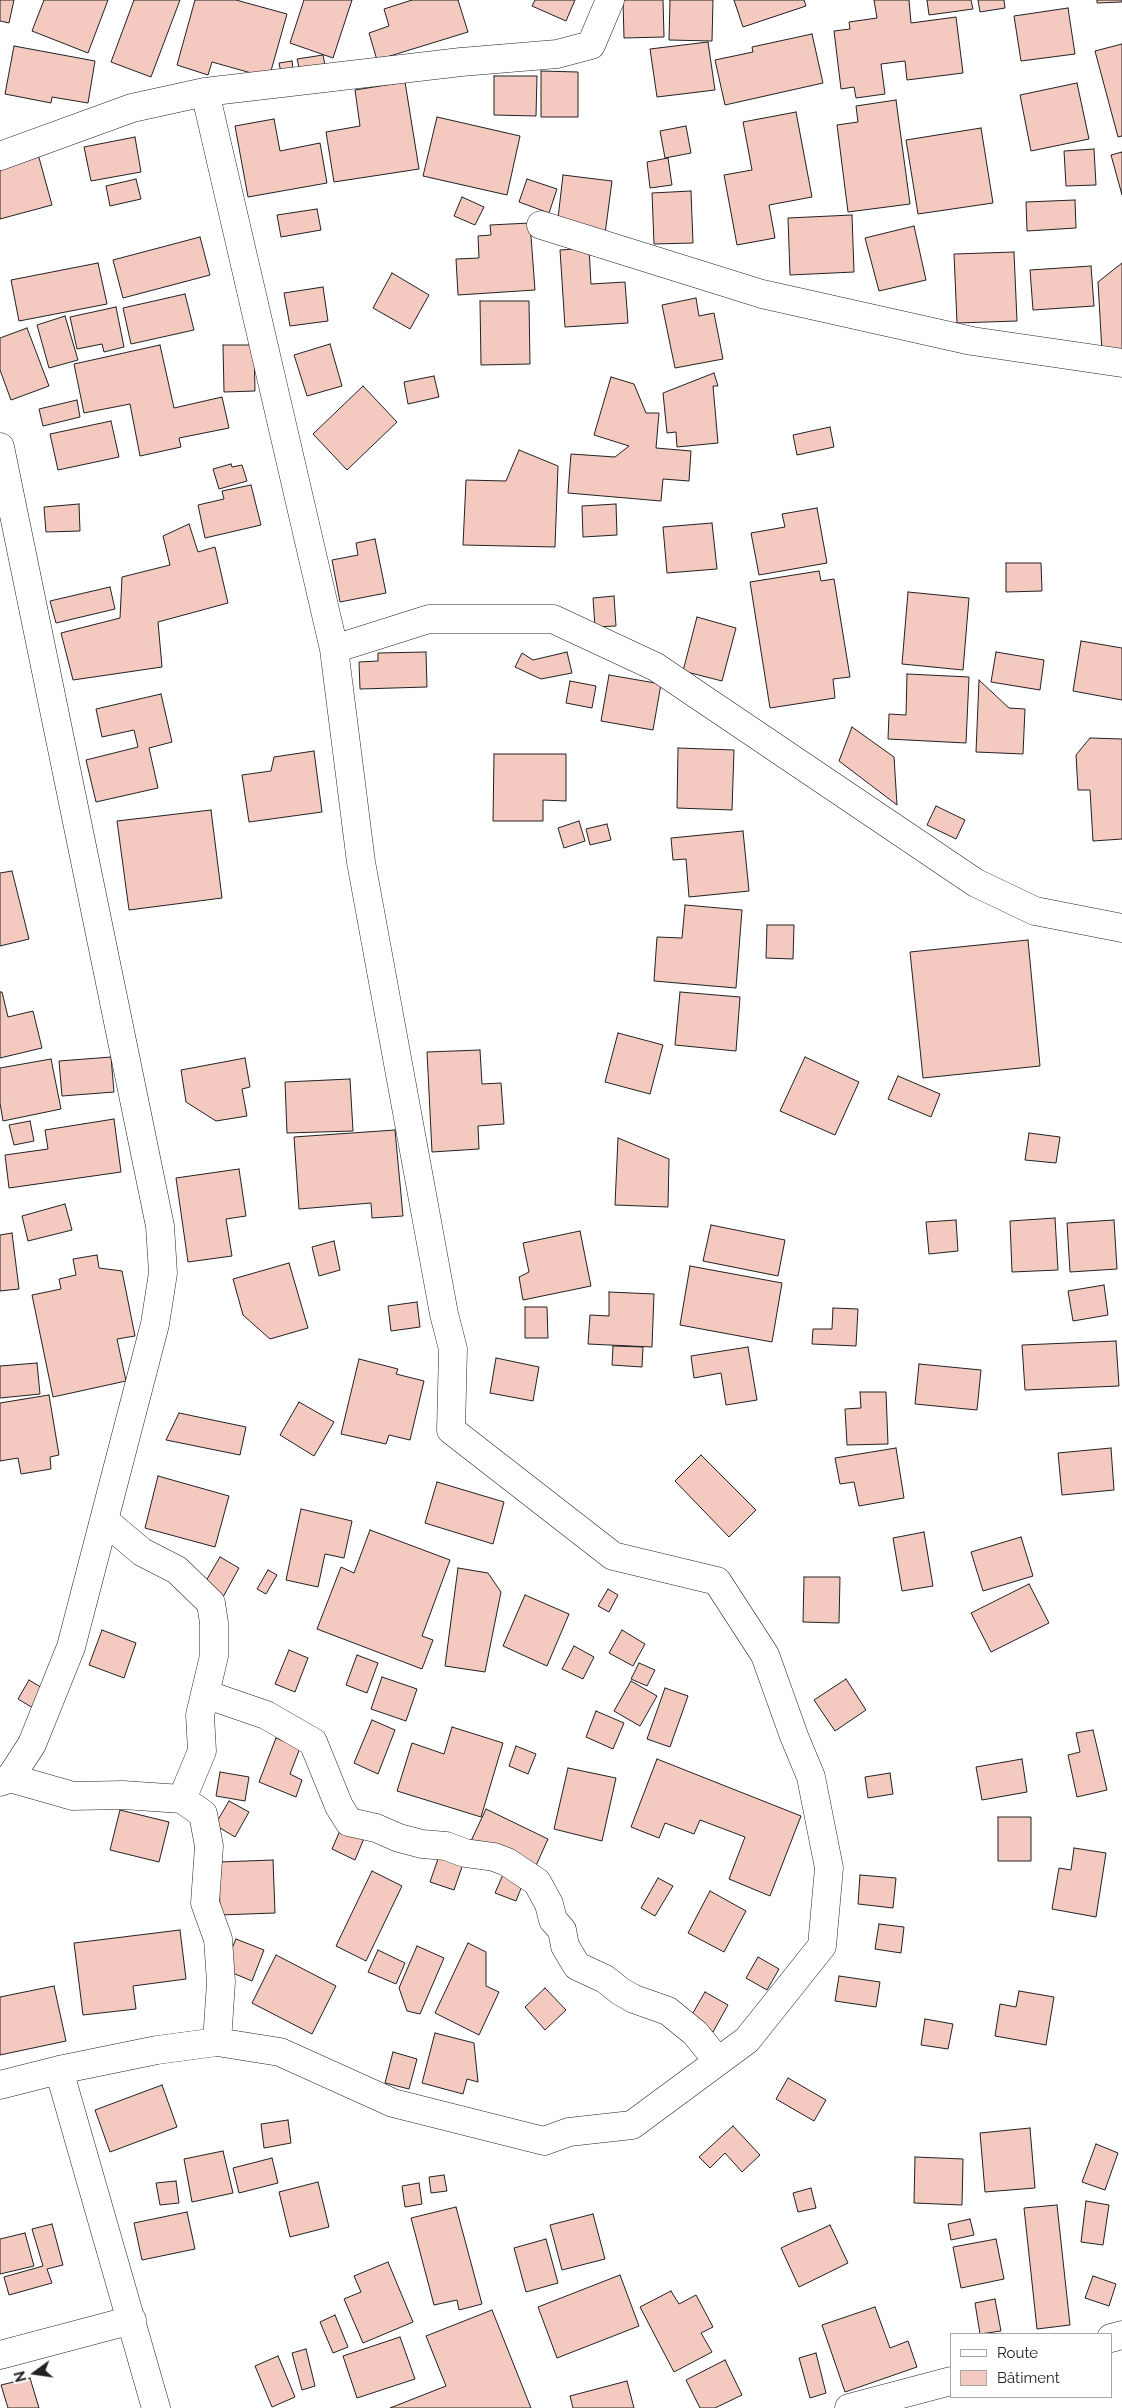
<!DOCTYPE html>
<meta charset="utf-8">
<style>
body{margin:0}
#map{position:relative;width:1122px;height:2408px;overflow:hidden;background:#fff;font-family:Raleway,sans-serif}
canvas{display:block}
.legend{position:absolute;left:950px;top:2333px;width:162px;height:65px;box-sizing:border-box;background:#fff;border:1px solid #a7a7a7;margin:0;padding:6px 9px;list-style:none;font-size:15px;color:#222}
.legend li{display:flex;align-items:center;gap:10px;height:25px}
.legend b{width:25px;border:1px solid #a7a7a7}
.north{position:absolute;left:10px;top:2348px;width:50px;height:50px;-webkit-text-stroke:4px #fff;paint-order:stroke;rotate:256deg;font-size:14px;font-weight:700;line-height:20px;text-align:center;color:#222}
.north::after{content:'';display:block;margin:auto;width:18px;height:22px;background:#222;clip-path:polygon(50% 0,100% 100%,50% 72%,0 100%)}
</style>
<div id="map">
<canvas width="1122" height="2408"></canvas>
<ul class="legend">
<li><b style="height:6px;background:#fff"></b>Route</li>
<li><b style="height:14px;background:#f3c9c0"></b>Bâtiment</li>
</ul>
<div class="north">N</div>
</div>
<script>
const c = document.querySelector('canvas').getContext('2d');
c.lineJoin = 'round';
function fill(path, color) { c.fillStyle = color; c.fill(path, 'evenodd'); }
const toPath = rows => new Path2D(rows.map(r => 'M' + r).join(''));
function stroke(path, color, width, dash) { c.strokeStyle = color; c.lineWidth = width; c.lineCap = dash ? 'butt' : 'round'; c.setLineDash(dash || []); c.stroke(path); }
const building = toPath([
 [0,0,14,0,9,23,0,21,0,0],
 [44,0,108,0,88,53,32,31,44,0],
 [134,0,180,0,151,77,111,62,134,0],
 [195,0,236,0,287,14,269,78,212,62,208,75,177,65,195,0],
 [304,0,352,0,333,58,290,43,304,0],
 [412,0,458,0,468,32,377,60,369,33,389,26,384,9,412,0],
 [535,0,575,0,566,21,532,6,535,0],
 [623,0,663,0,664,37,624,38,623,0],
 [670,0,713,0,712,41,669,40,670,0],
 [734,0,804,0,806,6,743,27,734,0],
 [874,0,909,0,911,23,956,17,963,73,907,80,905,61,881,64,885,94,856,98,854,87,841,89,834,31,850,29,849,22,877,18,874,0],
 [927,0,971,0,973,9,929,15,927,0],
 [978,0,1004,0,1005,8,980,12,978,0],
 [1097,0,1122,0,1122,2,1097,3,1097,0],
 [1068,8,1075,54,1021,61,1014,16,1068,8],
 [812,34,823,83,725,105,715,60,753,52,752,47,812,34],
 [708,42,715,90,657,97,650,49,708,42],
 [1122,44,1122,136,1118,137,1095,51,1122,44],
 [14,46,95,61,88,103,52,97,51,103,5,94,14,46],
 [323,55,326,70,301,75,297,59,323,55],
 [292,61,294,76,282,78,279,63,292,61],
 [541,71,578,72,578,117,541,117,541,71],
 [494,76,537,76,536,116,494,115,494,76],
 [405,82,419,169,334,182,326,132,360,126,355,90,405,82],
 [1077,83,1089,139,1031,151,1020,95,1077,83],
 [896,100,910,204,848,212,837,125,858,122,856,106,896,100],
 [796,112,812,197,769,205,775,238,737,245,724,175,752,170,743,122,796,112],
 [437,117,520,136,507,195,423,176,437,117],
 [274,119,280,151,320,143,327,183,248,197,235,126,274,119],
 [686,126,691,153,665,158,660,131,686,126],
 [981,128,993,203,918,214,906,140,981,128],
 [135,137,141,172,91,181,84,147,135,137],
 [1094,149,1096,185,1066,186,1064,151,1094,149],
 [1122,152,1122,195,1111,155,1122,152],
 [38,154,52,205,0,219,0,165,38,154],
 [668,158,672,185,650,188,647,162,668,158],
 [563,175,612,181,605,234,557,227,563,175],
 [136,179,141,199,110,206,106,186,136,179],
 [527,179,557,189,549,213,519,202,527,179],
 [691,191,693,243,654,244,652,193,691,191],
 [462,197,484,207,475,225,454,216,462,197],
 [1075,200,1076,228,1027,231,1026,202,1075,200],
 [317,209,321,230,281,237,277,215,317,209],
 [852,215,854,272,790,275,788,218,852,215],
 [530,223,535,290,458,295,456,259,479,258,478,236,491,235,490,225,530,223],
 [914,226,926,280,879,291,865,238,914,226],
 [200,237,210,275,123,298,113,260,200,237],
 [589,248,591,284,625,282,628,323,565,327,560,250,589,248],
 [1014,252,1017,321,957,323,954,254,1014,252],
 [98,263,107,304,19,321,11,280,98,263],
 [1122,263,1122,351,1102,352,1098,282,1122,263],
 [1091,266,1094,306,1033,310,1030,270,1091,266],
 [392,273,429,295,410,329,373,308,392,273],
 [323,287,328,321,290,326,284,293,323,287],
 [185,294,194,330,131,344,123,308,185,294],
 [696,298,699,316,714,313,723,359,675,368,662,305,696,298],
 [480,301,529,301,530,364,481,365,480,301],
 [116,307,124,347,104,352,102,344,77,349,70,317,116,307],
 [65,316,78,360,49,368,37,325,65,316],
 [27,328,49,386,11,400,0,370,0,338,27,328],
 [330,344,342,386,307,396,294,355,330,344],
 [160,345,174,408,222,397,229,428,179,438,181,447,140,456,130,404,84,413,74,364,160,345],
 [223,345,254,345,255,391,224,392,223,345],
 [714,373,718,386,713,386,718,443,677,447,676,432,667,433,663,393,714,373],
 [434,376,439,397,408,404,404,382,434,376],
 [611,377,634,384,646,413,659,413,656,448,691,451,689,481,663,479,661,501,568,493,571,454,615,457,629,446,594,435,611,377],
 [363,386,397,422,347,470,313,434,363,386],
 [77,400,80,417,43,426,39,409,77,400],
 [111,421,119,457,58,470,50,434,111,421],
 [830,427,834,447,797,455,793,435,830,427],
 [519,450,558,466,555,547,463,545,466,480,506,481,519,450],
 [231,464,232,467,242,465,247,481,219,489,213,469,231,464],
 [251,485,261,525,205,538,198,505,224,499,222,491,251,485],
 [79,504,80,531,46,532,44,507,79,504],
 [616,504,617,535,583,537,582,506,616,504],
 [817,508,827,563,759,575,751,533,785,527,782,514,817,508],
 [712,523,717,569,667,573,663,527,712,523],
 [189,524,198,552,215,547,228,603,158,622,162,667,73,680,61,633,120,618,122,577,170,565,163,536,189,524],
 [375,539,386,593,340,602,332,560,358,555,356,543,375,539],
 [1006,563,1041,563,1042,591,1006,592,1006,563],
 [819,571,821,581,834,579,850,677,833,679,835,698,770,708,750,582,819,571],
 [110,587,115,609,56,623,50,601,110,587],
 [908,592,969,598,963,670,902,664,908,592],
 [614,596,616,626,595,627,593,598,614,596],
 [697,617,736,628,722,681,683,671,697,617],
 [1081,641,1122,648,1122,700,1073,691,1081,641],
 [426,652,427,687,360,689,359,662,378,661,378,653,426,652],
 [567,652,572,673,541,679,515,667,522,653,533,660,567,652],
 [996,652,1044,660,1040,690,991,682,996,652],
 [907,674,969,677,966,743,888,739,889,714,906,715,907,674],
 [609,675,661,684,653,730,601,721,609,675],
 [979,680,1009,708,1025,709,1023,754,976,752,979,680],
 [570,681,596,686,592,708,566,703,570,681],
 [161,694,172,742,149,748,158,788,96,802,86,760,138,747,134,730,102,737,96,709,161,694],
 [852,727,894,757,897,805,839,761,852,727],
 [1090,738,1122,739,1122,839,1093,841,1090,790,1078,790,1076,755,1090,738],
 [678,748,734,750,732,810,677,808,678,748],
 [314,751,322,812,249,822,242,775,271,771,274,757,314,751],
 [494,754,566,754,566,801,543,800,543,821,493,821,494,754],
 [936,806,965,820,956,839,927,825,936,806],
 [211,810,222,898,129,910,117,821,211,810],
 [579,821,585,841,564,848,558,828,579,821],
 [607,824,611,840,590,845,586,829,607,824],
 [743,831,749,891,689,897,686,859,673,860,671,838,743,831],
 [12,871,29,939,0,946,0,873,12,871],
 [685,905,742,910,736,988,654,981,657,937,682,938,685,905],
 [767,925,794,925,793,959,766,958,767,925],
 [1028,940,1040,1066,923,1078,910,952,1028,940],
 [0,992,2,992,8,1017,33,1011,42,1048,0,1058,0,992],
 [680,992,740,997,736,1051,675,1045,680,992],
 [618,1033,663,1045,650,1094,605,1082,618,1033],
 [480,1050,482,1084,501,1083,504,1124,478,1126,479,1149,432,1152,427,1052,480,1050],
 [111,1057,114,1092,62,1096,59,1061,111,1057],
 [805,1057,859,1082,835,1135,780,1111,805,1057],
 [245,1058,250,1087,242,1089,247,1116,216,1121,186,1102,181,1070,245,1058],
 [51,1059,61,1109,3,1121,0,1103,0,1068,51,1059],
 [898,1076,940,1094,931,1117,888,1099,898,1076],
 [350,1079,353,1131,287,1133,285,1082,350,1079],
 [114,1119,121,1172,9,1188,5,1155,48,1149,45,1130,114,1119],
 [30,1121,34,1141,14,1145,9,1125,30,1121],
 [395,1130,403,1216,372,1218,371,1203,299,1209,294,1137,395,1130],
 [1029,1133,1060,1137,1056,1163,1025,1160,1029,1133],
 [618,1138,669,1159,668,1207,615,1205,618,1138],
 [239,1169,246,1216,226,1219,232,1256,188,1262,176,1178,239,1169],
 [65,1204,72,1230,28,1241,22,1216,65,1204],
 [1055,1218,1058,1270,1012,1272,1010,1221,1055,1218],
 [956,1220,958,1251,929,1254,926,1222,956,1220],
 [1114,1220,1117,1269,1070,1272,1067,1223,1114,1220],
 [711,1225,785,1240,778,1276,703,1261,711,1225],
 [580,1231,591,1286,523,1300,519,1277,529,1272,523,1243,580,1231],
 [12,1233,19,1289,0,1291,0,1235,12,1233],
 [334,1241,340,1270,319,1276,312,1247,334,1241],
 [97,1255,99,1268,122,1271,135,1336,117,1339,126,1381,53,1397,32,1295,61,1289,59,1279,76,1275,73,1259,97,1255],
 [289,1263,308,1328,270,1339,243,1315,233,1279,289,1263],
 [690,1266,782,1283,772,1342,680,1325,690,1266],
 [1104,1285,1108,1315,1073,1321,1068,1291,1104,1285],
 [609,1292,654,1294,652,1347,588,1344,590,1315,609,1316,609,1292],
 [417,1302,420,1327,391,1331,388,1306,417,1302],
 [525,1307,547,1307,548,1338,525,1338,525,1307],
 [833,1308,858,1309,856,1346,812,1344,813,1329,832,1329,833,1308],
 [1116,1341,1119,1386,1025,1390,1022,1345,1116,1341],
 [613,1346,643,1347,642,1367,612,1365,613,1346],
 [748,1347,757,1400,726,1405,721,1373,694,1378,691,1356,748,1347],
 [496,1358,539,1367,533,1401,490,1393,496,1358],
 [359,1359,398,1369,396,1374,424,1381,410,1440,389,1435,386,1444,341,1434,359,1359],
 [37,1363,40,1394,0,1398,0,1366,37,1363],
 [919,1364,981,1370,977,1410,915,1404,919,1364],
 [860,1392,886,1392,888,1444,847,1445,845,1409,861,1408,860,1392],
 [49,1395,59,1455,50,1457,51,1469,21,1474,18,1458,0,1461,0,1403,49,1395],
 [299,1402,334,1422,314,1456,280,1435,299,1402],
 [179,1413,246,1427,240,1455,166,1440,179,1413],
 [896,1448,904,1498,859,1506,854,1482,840,1484,835,1458,896,1448],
 [1111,1448,1114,1490,1062,1495,1058,1453,1111,1448],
 [701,1455,756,1510,729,1537,675,1481,701,1455],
 [158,1476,229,1496,215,1547,145,1528,158,1476],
 [437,1482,504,1502,493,1544,425,1523,437,1482],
 [301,1509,352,1521,344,1558,325,1554,318,1587,286,1580,301,1509],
 [370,1530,450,1560,422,1636,433,1640,422,1669,317,1629,341,1567,354,1573,370,1530],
 [924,1532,933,1586,902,1591,893,1538,924,1532],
 [1021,1537,1033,1576,983,1591,971,1552,1021,1537],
 [220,1557,239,1568,223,1597,203,1586,220,1557],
 [458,1568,488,1573,501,1592,485,1672,445,1666,458,1568],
 [268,1570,277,1575,266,1594,257,1589,268,1570],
 [804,1577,840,1577,839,1623,803,1622,804,1577],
 [1029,1584,1049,1623,991,1652,971,1613,1029,1584],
 [608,1589,618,1595,609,1612,598,1606,608,1589],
 [525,1595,569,1614,547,1666,503,1646,525,1595],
 [102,1630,136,1643,124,1678,89,1665,102,1630],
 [622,1630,645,1644,633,1666,609,1653,622,1630],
 [574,1646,594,1657,583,1679,562,1669,574,1646],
 [289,1650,308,1658,295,1692,275,1684,289,1650],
 [357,1655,378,1663,367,1693,346,1685,357,1655],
 [639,1663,655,1670,647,1686,631,1679,639,1663],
 [382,1677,417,1689,406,1721,371,1709,382,1677],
 [846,1679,866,1710,835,1731,814,1700,846,1679],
 [29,1680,49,1692,38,1711,18,1699,29,1680],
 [631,1681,657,1696,640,1726,614,1711,631,1681],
 [665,1688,688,1696,670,1747,647,1739,665,1688],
 [596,1711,624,1723,613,1749,586,1737,596,1711],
 [372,1720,395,1730,378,1774,354,1763,372,1720],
 [452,1727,503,1743,481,1817,397,1791,412,1743,444,1754,452,1727],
 [1093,1730,1107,1790,1077,1797,1068,1755,1080,1752,1076,1733,1093,1730],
 [276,1738,300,1748,290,1774,302,1780,296,1797,259,1782,276,1738],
 [516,1746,536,1754,528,1774,509,1766,516,1746],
 [657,1759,801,1816,770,1896,729,1879,745,1837,700,1820,694,1834,665,1823,659,1838,631,1827,657,1759],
 [1022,1759,1027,1792,982,1800,976,1767,1022,1759],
 [568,1768,616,1778,602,1841,554,1829,568,1768],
 [220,1772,249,1777,245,1801,216,1796,220,1772],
 [890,1773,893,1794,868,1798,865,1777,890,1773],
 [229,1801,249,1812,235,1837,215,1825,229,1801],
 [486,1809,548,1839,534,1870,471,1841,486,1809],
 [120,1810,169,1822,159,1862,110,1850,120,1810],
 [998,1817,1031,1817,1031,1861,998,1861,998,1817],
 [342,1826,365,1836,355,1860,332,1849,342,1826],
 [1074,1848,1106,1853,1096,1917,1052,1909,1059,1868,1071,1870,1074,1848],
 [439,1856,463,1864,454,1890,430,1882,439,1856],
 [273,1860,275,1913,220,1915,219,1862,273,1860],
 [505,1870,525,1878,516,1901,495,1893,505,1870],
 [372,1871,402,1886,366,1961,336,1946,372,1871],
 [860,1875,896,1878,893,1908,858,1904,860,1875],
 [658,1878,673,1886,655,1916,641,1908,658,1878],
 [710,1891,746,1911,724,1952,688,1933,710,1891],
 [879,1924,904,1927,901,1953,875,1949,879,1924],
 [180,1930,186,1979,133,1986,136,2009,83,2015,74,1943,180,1930],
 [236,1939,264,1950,252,1981,223,1969,236,1939],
 [468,1943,486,1952,486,1986,499,1992,479,2035,435,2013,468,1943],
 [417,1946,444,1958,420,2014,407,2011,399,1988,417,1946],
 [378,1950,405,1963,396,1984,368,1972,378,1950],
 [276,1955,336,1986,312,2034,252,2003,276,1955],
 [758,1957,779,1969,767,1990,746,1978,758,1957],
 [839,1976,880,1982,876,2007,835,2001,839,1976],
 [54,1986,66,2041,0,2055,0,1997,54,1986],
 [545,1988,566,2010,545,2030,525,2007,545,1988],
 [1019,1991,1054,1997,1046,2045,995,2036,1000,2004,1016,2007,1019,1991],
 [705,1992,728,2005,713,2032,690,2018,705,1992],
 [925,2019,953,2024,948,2049,921,2045,925,2019],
 [435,2033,474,2043,478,2082,467,2079,463,2094,422,2083,435,2033],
 [393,2052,417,2059,409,2089,385,2083,393,2052],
 [788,2078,826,2100,814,2121,776,2099,788,2078],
 [162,2085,177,2127,110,2152,95,2110,162,2085],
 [288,2120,291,2143,264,2148,261,2124,288,2120],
 [733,2126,760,2155,742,2172,725,2153,710,2168,699,2157,733,2126],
 [1030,2128,1035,2188,985,2192,980,2133,1030,2128],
 [1096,2144,1118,2153,1105,2190,1082,2182,1096,2144],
 [223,2151,233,2193,192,2202,184,2159,223,2151],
 [915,2157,963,2159,962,2205,914,2203,915,2157],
 [272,2158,278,2183,239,2193,233,2168,272,2158],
 [444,2175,447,2191,431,2193,429,2177,444,2175],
 [176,2181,179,2203,160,2205,156,2183,176,2181],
 [318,2182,329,2227,290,2237,279,2192,318,2182],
 [419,2183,422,2204,405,2207,402,2186,419,2183],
 [811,2188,816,2208,798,2212,793,2193,811,2188],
 [1086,2201,1109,2205,1103,2245,1081,2242,1086,2201],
 [1057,2205,1070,2325,1037,2329,1024,2208,1057,2205],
 [456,2207,482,2304,459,2310,457,2300,434,2305,411,2218,456,2207],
 [187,2212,195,2249,142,2260,134,2223,187,2212],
 [593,2214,605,2259,562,2270,550,2225,593,2214],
 [970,2219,974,2235,951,2240,948,2224,970,2219],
 [52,2224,63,2265,47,2269,52,2283,9,2295,4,2277,43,2266,32,2229,52,2224],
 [830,2225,848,2263,799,2287,781,2248,830,2225],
 [25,2233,34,2266,0,2274,0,2239,25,2233],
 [546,2239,558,2283,526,2292,514,2248,546,2239],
 [996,2239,1004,2279,961,2288,953,2247,996,2239],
 [388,2262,413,2322,363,2343,344,2299,361,2292,354,2276,388,2262],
 [620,2275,639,2326,557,2358,538,2307,620,2275],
 [1093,2276,1116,2284,1109,2306,1085,2298,1093,2276],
 [671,2291,679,2304,696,2295,713,2327,701,2333,712,2352,674,2372,640,2307,671,2291],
 [995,2299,1001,2331,980,2334,975,2303,995,2299],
 [875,2307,890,2348,908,2341,917,2367,845,2392,822,2325,875,2307],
 [492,2310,531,2408,390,2408,446,2386,426,2336,492,2310],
 [335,2315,348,2347,333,2353,320,2322,335,2315],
 [400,2337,415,2379,357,2398,343,2356,400,2337],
 [306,2349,315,2386,302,2390,292,2353,306,2349],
 [816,2353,826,2393,810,2398,799,2358,816,2353],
 [278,2356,295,2397,272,2407,255,2366,278,2356],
 [725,2360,742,2395,715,2408,700,2408,686,2380,725,2360],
 [30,2378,39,2408,8,2408,1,2385,30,2378],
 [627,2381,634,2408,573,2408,570,2396,627,2381]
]);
fill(building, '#f3c9c0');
stroke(building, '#222', 1);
const minor = toPath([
 [0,156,132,108,205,92,461,62,557,54,591,45,610,0],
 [541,225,762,294,972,341,1122,363],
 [0,447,160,1226,163,1273,155,1324,71,1647,32,1744,10,1778,0,1782],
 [334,649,429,619,553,619,656,667,976,883,1035,911,1122,928],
 [104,1520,142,1552,177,1570,211,1603,214,1623,214,1656,200,1715,202,1751,182,1799],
 [205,1694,266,1715,313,1742,339,1806,349,1822,376,1828,399,1838,422,1844,446,1846,465,1853,494,1857,507,1862,537,1882,549,1904,553,1920,562,1930,565,1946,577,1966,605,1979,620,1991,634,1999,668,2011,695,2033,718,2061],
 [10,1778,73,1796,123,1795,182,1799,203,1814,209,1846,205,1903,218,1939,221,1982,217,2042],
 [59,2070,157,2050,217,2042,280,2052,393,2103,544,2141,569,2132,632,2125,747,2040,822,1946,829,1868,811,1777,794,1736,765,1655,717,1581,613,1556,451,1430,453,1349,444,1314,361,862,334,649,205,92],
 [0,2085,59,2070,156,2408],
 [1111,2338,1122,2335],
 [0,2355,132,2320],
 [849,2408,951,2381]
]);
stroke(minor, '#222', 29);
stroke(minor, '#fff', 28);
</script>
